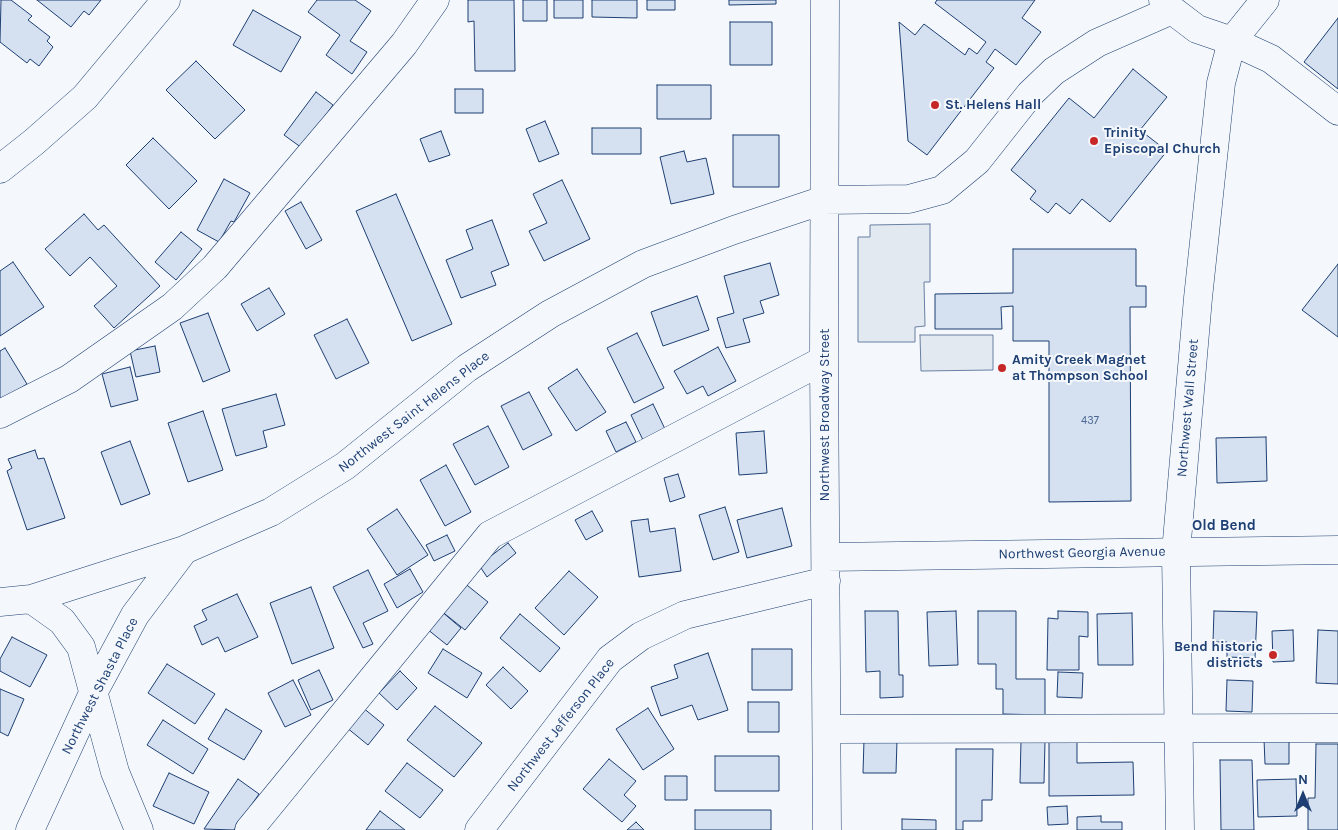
<!DOCTYPE html>
<style>
body{margin:0}
#map{position:relative;width:1338px;height:830px;overflow:hidden;background:#f4f7fb;font-family:Karla,sans-serif}
canvas{display:block}
.north{position:absolute;left:1278px;top:770px;width:50px;height:50px;-webkit-text-stroke:4px #f4f7fb;paint-order:stroke;rotate:0deg;font-size:14px;font-weight:700;line-height:20px;text-align:center;color:#1d3f73}
.north::after{content:'';display:block;margin:auto;width:18px;height:22px;background:#1d3f73;clip-path:polygon(50% 0,100% 100%,50% 72%,0 100%)}
</style>
<div id="map">
<canvas width="1338" height="830"></canvas>
<div class="north">N</div>
</div>
<script>
const c = document.querySelector('canvas').getContext('2d');
c.lineJoin = 'round';
function fill(path, color) { c.fillStyle = color; c.fill(path, 'evenodd'); }
const toPath = rows => new Path2D(rows.map(r => 'M' + r).join(''));
function stroke(path, color, width, dash) { c.strokeStyle = color; c.lineWidth = width; c.lineCap = dash ? 'butt' : 'round'; c.setLineDash(dash || []); c.stroke(path); }
function write(font, color, halo, rows, align = 'center') {
  c.font = font + ' Karla,sans-serif'; c.lineWidth = 4; c.setLineDash([]); c.textBaseline = 'middle'; c.strokeStyle = halo; c.fillStyle = color; for (const [text, x, y, turn = 0] of rows) {
    c.save(); c.translate(x, y); c.rotate((+turn || 0) * Math.PI / 180); c.textAlign = isNaN(turn) ? turn : align; if (halo) c.strokeText(text, 0, 0); c.fillText(text, 0, 0); c.restore();
  }
}
const green = toPath([
 [930,224,930,282,924,282,925,326,915,327,915,342,858,342,858,237,870,237,870,225,930,224],
 [920,335,993,335,993,370,921,371,920,335]
]);
fill(green, '#e3e9f0');
stroke(green, '#687fa3', 1);
const building = toPath([
 [1,0,11,0,32,16,28,20,50,37,47,41,53,47,39,66,30,59,27,63,0,42,1,0],
 [37,0,101,0,89,15,84,11,71,27,37,0],
 [317,0,355,0,371,11,350,41,367,52,352,74,326,55,340,35,308,12,317,0],
 [468,0,514,0,515,71,475,71,474,21,468,22,468,0],
 [523,0,547,0,547,21,523,21,523,0],
 [554,0,583,0,583,18,554,18,554,0],
 [592,0,637,0,637,18,592,17,592,0],
 [647,0,675,0,675,10,647,10,647,0],
 [729,0,776,0,776,4,729,5,729,0],
 [937,0,1035,0,1022,18,1041,32,1016,65,995,49,986,62,994,68,927,155,908,141,899,22,915,35,924,24,965,55,969,48,977,54,986,42,935,3,937,0],
 [253,10,301,37,281,72,233,45,253,10],
 [1338,18,1338,89,1304,62,1338,18],
 [730,22,772,22,772,65,730,65,730,22],
 [196,61,245,110,215,139,166,90,196,61],
 [1133,69,1167,97,1140,130,1167,151,1110,222,1082,199,1070,214,1056,203,1048,213,1030,199,1036,191,1011,170,1069,98,1094,118,1133,69],
 [657,85,711,85,711,119,657,119,657,85],
 [455,89,483,89,483,113,455,113,455,89],
 [316,92,333,105,302,148,284,135,316,92],
 [545,121,559,154,539,162,526,129,545,121],
 [592,128,641,128,641,154,592,154,592,128],
 [441,131,450,155,429,162,420,139,441,131],
 [733,135,779,135,779,187,733,187,733,135],
 [153,138,197,181,169,209,126,165,153,138],
 [684,151,687,162,706,158,714,194,671,204,660,157,684,151],
 [224,179,250,193,234,222,231,221,219,242,197,230,224,179],
 [562,180,590,239,544,261,529,231,547,223,533,194,562,180],
 [396,194,452,324,412,341,356,211,396,194],
 [301,202,322,240,306,249,285,211,301,202],
 [84,214,98,230,104,225,160,286,114,328,94,306,117,286,90,257,70,276,45,249,84,214],
 [492,220,509,265,491,272,496,285,461,298,446,260,473,249,466,230,492,220],
 [181,232,202,249,176,280,155,262,181,232],
 [1013,249,1136,249,1136,286,1146,286,1146,307,1130,307,1131,501,1049,502,1049,341,1013,341,1013,306,1001,307,1002,329,935,329,935,294,1013,293,1013,249],
 [13,262,44,307,0,336,0,271,13,262],
 [770,263,779,295,760,301,764,313,743,319,750,342,726,348,717,318,734,313,724,276,770,263],
 [1338,264,1338,337,1302,310,1338,264],
 [269,288,285,314,257,331,241,304,269,288],
 [697,296,709,330,663,346,651,312,697,296],
 [208,313,230,371,203,382,180,323,208,313],
 [347,319,369,363,336,379,314,335,347,319],
 [637,333,664,388,634,403,607,348,637,333],
 [155,346,160,372,136,377,130,351,155,346],
 [718,347,736,381,708,396,703,386,687,394,674,371,718,347],
 [5,348,27,384,0,401,0,351,5,348],
 [130,367,138,400,111,407,102,374,130,367],
 [577,369,606,412,576,431,548,388,577,369],
 [529,392,552,435,523,450,501,406,529,392],
 [276,394,285,425,263,431,267,447,236,456,222,409,276,394],
 [653,404,665,429,643,440,631,415,653,404],
 [203,411,223,470,188,482,168,423,203,411],
 [626,422,636,442,616,452,606,431,626,422],
 [488,426,509,467,475,485,453,444,488,426],
 [764,431,767,473,739,475,736,433,764,431],
 [1266,437,1267,481,1217,483,1216,438,1266,437],
 [130,441,150,494,121,505,101,452,130,441],
 [35,450,38,459,44,458,65,518,27,530,7,471,12,468,8,459,35,450],
 [446,465,471,512,445,526,420,480,446,465],
 [678,474,685,497,670,502,664,478,678,474],
 [725,507,739,552,713,560,699,515,725,507],
 [782,508,792,546,747,558,737,520,782,508],
 [397,509,428,555,397,575,367,529,397,509],
 [592,511,603,531,586,540,575,520,592,511],
 [648,519,650,532,675,528,681,571,639,577,631,521,648,519],
 [447,535,455,551,434,561,426,545,447,535],
 [508,543,516,553,487,577,479,565,508,543],
 [410,569,423,592,397,608,384,584,410,569],
 [368,570,388,611,363,623,373,644,363,648,333,587,368,570],
 [569,571,598,597,564,635,535,608,569,571],
 [463,582,488,602,465,630,440,610,463,582],
 [311,587,334,648,292,664,270,603,311,587],
 [237,594,258,637,225,652,218,637,202,645,194,626,207,620,202,610,237,594],
 [441,611,461,628,447,645,427,629,441,611],
 [865,611,898,611,899,675,903,675,903,697,880,698,880,671,866,672,865,611],
 [956,611,958,665,929,666,927,612,956,611],
 [978,611,1016,611,1016,679,1045,679,1045,715,1003,714,1003,689,996,689,996,664,978,664,978,611],
 [1058,611,1088,612,1088,637,1079,636,1079,670,1047,670,1048,618,1058,619,1058,611],
 [1214,611,1257,612,1255,658,1227,657,1227,642,1213,642,1214,611],
 [1132,613,1133,665,1098,665,1097,614,1132,613],
 [520,614,560,648,540,672,500,638,520,614],
 [1293,630,1294,661,1273,662,1272,631,1293,630],
 [1318,630,1338,631,1338,684,1316,683,1318,630],
 [12,637,47,655,30,687,0,671,0,659,12,637],
 [443,649,482,673,467,698,428,673,443,649],
 [752,649,792,649,792,690,752,690,752,649],
 [708,653,728,710,698,720,692,705,661,716,651,687,678,678,674,665,708,653],
 [167,664,215,694,195,724,148,693,167,664],
 [503,667,528,691,511,709,486,685,503,667],
 [319,670,333,700,311,710,298,680,319,670],
 [400,671,417,688,397,710,379,693,400,671],
 [1058,672,1083,673,1082,698,1057,697,1058,672],
 [293,680,311,715,285,727,268,693,293,680],
 [1227,680,1253,681,1252,712,1226,711,1227,680],
 [0,689,24,699,8,736,0,732,0,689],
 [748,702,779,702,779,732,748,732,748,702],
 [435,706,482,743,454,777,407,740,435,706],
 [362,707,384,725,368,745,346,727,362,707],
 [648,708,674,749,643,770,616,729,648,708],
 [226,709,262,731,244,760,208,739,226,709],
 [163,720,208,749,193,774,147,745,163,720],
 [1049,735,1077,735,1077,763,1133,762,1134,795,1049,796,1049,735],
 [1289,738,1289,764,1265,764,1264,739,1289,738],
 [864,740,897,740,896,773,863,773,864,740],
 [1021,741,1045,741,1044,783,1020,783,1021,741],
 [1316,744,1338,744,1338,830,1308,830,1308,798,1315,798,1316,744],
 [956,749,993,749,992,800,982,800,982,821,963,821,963,830,956,830,956,749],
 [715,756,779,756,779,791,715,791,715,756],
 [609,759,636,781,624,795,636,806,622,822,583,789,609,759],
 [1220,760,1252,760,1254,830,1221,830,1220,760],
 [407,763,443,790,420,818,385,791,407,763],
 [169,773,209,792,194,824,153,806,169,773],
 [665,776,687,776,687,800,665,800,665,776],
 [238,779,259,794,234,830,204,829,238,779],
 [1296,779,1297,816,1258,817,1257,780,1296,779],
 [1067,806,1068,824,1048,825,1047,807,1067,806],
 [695,810,771,810,771,830,695,830,695,810],
 [380,811,405,830,366,830,380,811],
 [1101,816,1101,822,1122,822,1122,830,1077,830,1077,817,1101,816],
 [902,819,936,820,936,830,902,830,902,819],
 [636,822,644,830,627,830,636,822]
]);
fill(building, '#d5e0f0');
stroke(building, '#1d3f73', 1);
const minor = toPath([
 [825,0,824,360,827,830],
 [1163,0,1172,10,1197,29,1232,41,1271,59,1338,111],
 [0,169,34,142,85,97,166,0],
 [0,414,69,379,172,307,215,267,404,44,435,0],
 [826,557,1338,550],
 [31,599,62,621,81,647,115,772,139,830],
 [0,602,31,599,184,550,271,512,345,466,467,368,550,314,643,264,734,230,824,200,909,199,942,190,977,161,1030,94,1054,71,1097,43,1172,10],
 [828,729,1338,728],
 [30,830,94,691,135,615,184,550],
 [249,830,490,535,824,360],
 [479,830,610,659,641,636,685,615,826,581]
]);
const major = toPath([
 [1180,830,1176,552,1198,298,1221,83,1232,41,1265,0]
]);
stroke(minor, '#1d3f73', 29);
stroke(major, '#1d3f73', 29);
stroke(minor, '#f4f7fb', 28);
stroke(major, '#f4f7fb', 28);
for (const [x, y, r, color] of [
 [935,105,5,"#c62828"],
 [1094,141,5,"#c62828"],
 [1002,368,5,"#c62828"],
 [1273,655,5,"#c62828"]
]) { const dot = new Path2D(); dot.arc(x, y, r, 0, 2 * Math.PI); c.fillStyle = color; c.fill(dot); stroke(dot, '#f4f7fb', 2); }
write('11px', '#4b6792', null, [
 ["437",1090,421]
]);
write('bold 14px', '#1d3f73', '#f4f7fb', [
 ["St. Helens Hall",945,105],
 ["Trinity",1104,133],
 ["Episcopal Church",1104,149],
 ["Amity Creek Magnet",1012,360],
 ["at Thompson School",1012,376],
 ["Bend historic",1263,647,"right"],
 ["districts",1263,663,"right"]
], 'left');
write('14px', '#1d3f73', '#f4f7fb', [
 ["Northwest Wall Street",1188,408,-85],
 ["Northwest Saint Helens Place",414,412,-38],
 ["Northwest Broadway Street",825,415,-90],
 ["Northwest Georgia Avenue",1082,553,-1],
 ["Northwest Shasta Place",100,686,-63],
 ["Northwest Jefferson Place",561,725,-52]
]);
write('bold 15px', '#1d3f73', '#f4f7fb', [
 ["Old Bend",1224,526]
]);
</script>
